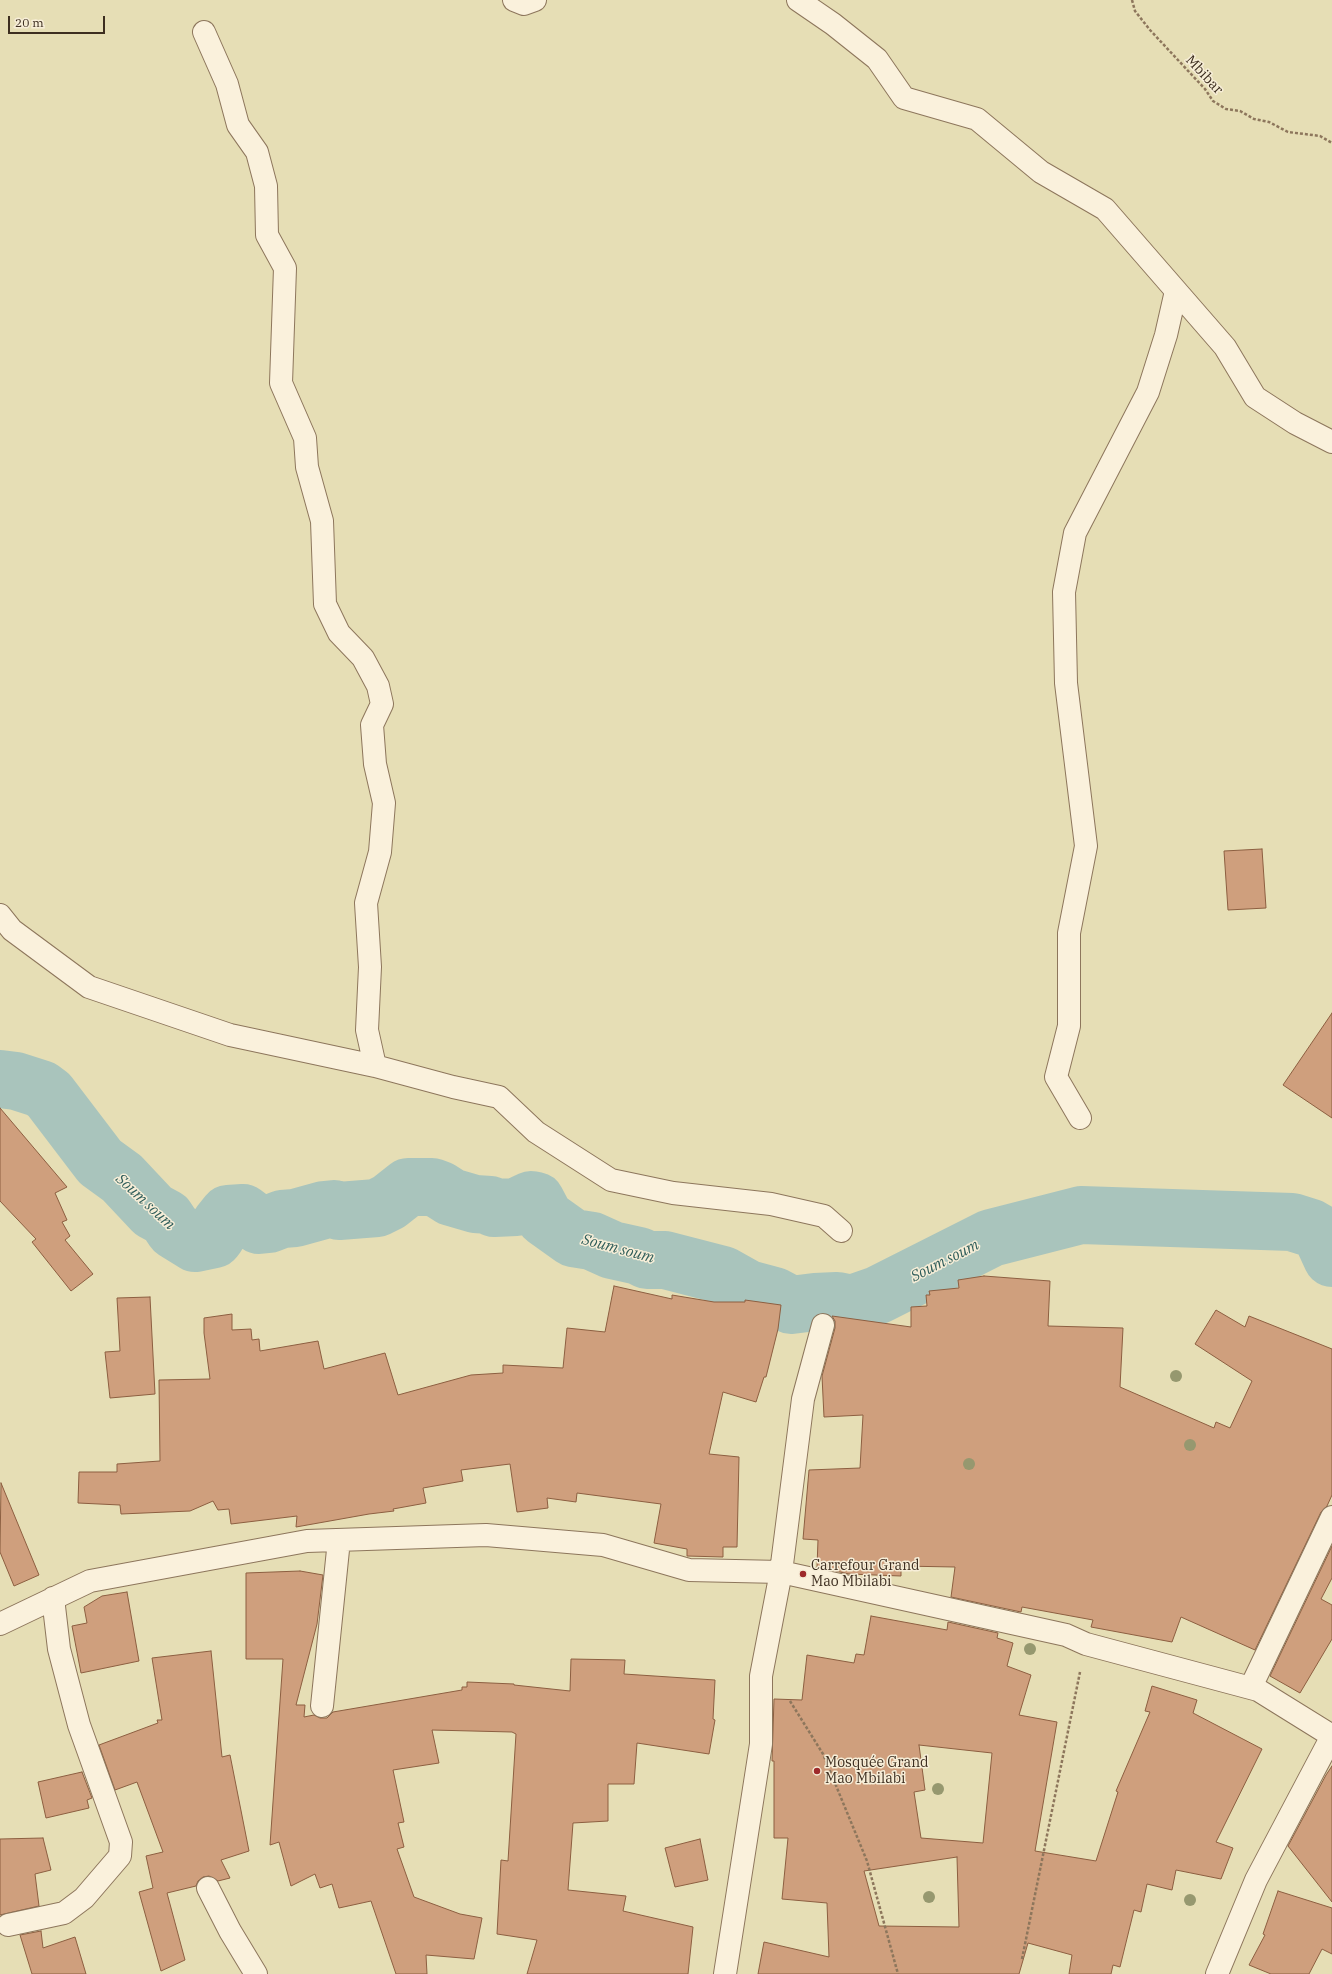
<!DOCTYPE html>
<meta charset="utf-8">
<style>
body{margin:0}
#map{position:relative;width:1332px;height:1974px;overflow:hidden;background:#f0e4c8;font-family:"IBM Plex Serif",serif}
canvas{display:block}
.scale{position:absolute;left:8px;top:16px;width:97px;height:18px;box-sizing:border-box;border:2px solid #3d2e20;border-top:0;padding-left:5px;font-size:12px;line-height:14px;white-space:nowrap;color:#3d2e20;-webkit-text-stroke:3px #f7eed8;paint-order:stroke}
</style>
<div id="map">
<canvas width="1332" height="1974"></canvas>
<div class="scale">20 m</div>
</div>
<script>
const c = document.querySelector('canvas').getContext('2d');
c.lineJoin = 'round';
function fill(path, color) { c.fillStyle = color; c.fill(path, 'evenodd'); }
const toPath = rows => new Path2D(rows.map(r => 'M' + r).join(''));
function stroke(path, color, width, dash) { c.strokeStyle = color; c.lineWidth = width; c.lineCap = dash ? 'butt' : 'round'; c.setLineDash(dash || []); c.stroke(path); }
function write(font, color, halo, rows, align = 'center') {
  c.font = font + ' "IBM Plex Serif",serif'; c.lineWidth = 3; c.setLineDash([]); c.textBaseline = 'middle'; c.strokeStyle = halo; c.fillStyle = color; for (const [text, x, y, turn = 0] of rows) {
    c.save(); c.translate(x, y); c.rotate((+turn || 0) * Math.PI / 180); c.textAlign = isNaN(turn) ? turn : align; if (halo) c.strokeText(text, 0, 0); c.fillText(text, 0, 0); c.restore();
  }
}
fill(toPath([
 [0,0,1332,0,1332,1974,0,1974]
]), '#e6deb5');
stroke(toPath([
 [0,1079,16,1081,41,1089,49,1095,100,1162,122,1178,153,1211,166,1218,174,1230,195,1243,214,1239,217,1235,220,1224,228,1214,243,1213,259,1225,269,1224,282,1219,295,1218,324,1210,334,1209,339,1211,377,1208,389,1202,408,1187,432,1187,440,1190,451,1197,475,1204,490,1205,494,1208,516,1207,531,1200,536,1201,545,1218,573,1238,592,1241,612,1250,639,1256,647,1260,665,1260,723,1275,748,1289,774,1296,791,1305,815,1302,837,1301,852,1304,878,1295,991,1238,1081,1215,1292,1222,1311,1228,1321,1234,1332,1258]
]), '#a9c4bc', 58);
const building = toPath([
 [1262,849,1266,908,1228,910,1224,851,1262,849],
 [1332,1013,1332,1118,1283,1085,1332,1013],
 [0,1108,67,1187,55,1193,67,1220,62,1222,70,1236,65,1240,93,1274,71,1291,32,1242,36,1239,0,1201,0,1108],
 [984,1276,1050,1281,1048,1326,1123,1328,1120,1387,1214,1428,1216,1422,1230,1428,1252,1381,1195,1344,1216,1310,1245,1327,1249,1316,1332,1349,1332,1495,1327,1506,1321,1512,1255,1650,1181,1617,1172,1642,1091,1627,1093,1620,1022,1607,1021,1612,951,1597,955,1567,901,1566,901,1576,849,1574,817,1567,818,1540,803,1539,809,1470,860,1468,863,1415,824,1417,822,1376,835,1328,835,1321,832,1316,911,1327,911,1307,927,1306,926,1295,930,1295,929,1291,959,1288,958,1280,984,1276],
 [614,1286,672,1299,672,1295,714,1302,745,1302,745,1300,781,1305,778,1329,766,1377,764,1377,756,1402,723,1392,709,1454,739,1457,737,1547,723,1547,723,1557,687,1556,687,1549,654,1543,661,1504,577,1493,576,1502,547,1498,548,1508,517,1512,510,1464,461,1470,463,1481,423,1488,426,1503,393,1509,394,1511,369,1514,296,1527,297,1516,231,1524,229,1509,218,1510,213,1501,190,1511,121,1514,120,1505,78,1503,79,1472,117,1472,117,1464,160,1461,159,1380,210,1379,204,1333,204,1318,232,1314,232,1330,251,1329,252,1340,259,1339,260,1351,318,1341,324,1369,385,1353,398,1395,471,1375,503,1373,503,1365,563,1368,567,1328,605,1332,614,1286],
 [150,1297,155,1394,110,1398,105,1352,120,1351,117,1298,150,1297],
 [1,1483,39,1575,14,1586,0,1552,1,1483],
 [1332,1546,1332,1578,1321,1599,1332,1605,1332,1639,1300,1693,1270,1676,1332,1546],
 [300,1571,323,1575,317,1624,296,1705,305,1705,304,1717,314,1715,320,1718,327,1718,333,1712,462,1690,462,1687,467,1687,467,1682,514,1684,514,1685,570,1691,571,1659,625,1660,624,1674,715,1680,713,1719,715,1720,709,1754,637,1743,634,1784,608,1784,608,1821,573,1823,568,1890,626,1896,623,1911,693,1927,688,1974,527,1974,537,1940,497,1934,501,1860,508,1861,516,1734,512,1732,432,1730,439,1763,393,1770,404,1822,398,1823,404,1847,397,1849,414,1897,460,1914,482,1918,474,1959,426,1955,427,1974,396,1974,371,1901,339,1908,332,1884,320,1888,315,1874,291,1886,279,1842,270,1845,283,1659,246,1659,246,1573,300,1571],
 [127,1592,139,1661,81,1673,72,1626,87,1623,84,1607,102,1596,127,1592],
 [871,1616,947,1630,948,1622,998,1633,997,1638,1013,1643,1007,1666,1031,1675,1019,1715,1057,1722,1035,1851,1096,1861,1118,1792,1116,1791,1150,1712,1145,1711,1152,1686,1197,1700,1193,1713,1262,1749,1216,1842,1233,1848,1221,1879,1176,1870,1172,1890,1147,1884,1141,1912,1134,1910,1120,1967,1113,1965,1111,1974,1069,1974,1072,1955,1028,1943,1019,1974,758,1974,764,1942,829,1957,827,1903,782,1899,788,1838,774,1838,774,1761,772,1761,774,1699,802,1700,807,1655,854,1663,856,1654,864,1655,871,1616],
 [919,1745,992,1753,983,1843,921,1838,914,1792,925,1790,919,1745],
 [957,1857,959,1927,879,1926,864,1871,957,1857],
 [211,1651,222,1757,230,1755,249,1851,221,1860,230,1878,218,1881,209,1876,203,1877,198,1881,196,1886,167,1893,185,1960,161,1971,139,1892,153,1888,146,1856,163,1852,137,1782,115,1790,99,1745,158,1723,157,1720,162,1720,152,1658,211,1651],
 [1332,1766,1332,1902,1288,1846,1326,1775,1332,1766],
 [82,1772,92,1798,87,1800,89,1808,46,1818,38,1782,82,1772],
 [43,1838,51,1870,35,1874,39,1906,0,1915,0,1839,43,1838],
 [700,1839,708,1880,675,1887,665,1848,700,1839],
 [1278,1891,1332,1908,1332,1954,1322,1949,1309,1974,1271,1974,1249,1965,1265,1935,1263,1934,1278,1891],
 [41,1931,43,1948,75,1937,86,1974,32,1974,20,1935,41,1931]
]);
fill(building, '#cf9f7d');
stroke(building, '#8d5f41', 1);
const minor = toPath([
 [514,0,524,4,535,0],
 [798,0,833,24,877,59,904,98,977,119,1041,172,1105,209,1225,347,1255,397,1295,423,1332,442],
 [204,32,227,84,238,125,257,152,266,186,267,235,285,268,281,383,305,438,307,467,322,521,325,604,339,633,363,658,378,686,382,704,372,725,375,764,384,803,380,852,366,903,370,967,367,1030,375,1066],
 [0,915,12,930,89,987,230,1035,375,1066,453,1087,499,1097,536,1132,611,1180,673,1193,771,1204,824,1216,841,1231],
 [1080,1118,1056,1077,1069,1026,1069,933,1086,846,1066,683,1064,592,1075,533,1148,392,1166,335,1176,291],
 [0,1624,90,1581,307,1541,486,1535,603,1545,689,1570,781,1572,803,1399,823,1325],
 [1258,1690,1251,1687,1332,1517],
 [322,1706,339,1540],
 [208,1888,230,1931,256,1974],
 [8,1925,64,1913,84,1898,120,1856,121,1842,79,1725,59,1649,53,1598],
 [725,1974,761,1744,761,1676,781,1572,1066,1635,1086,1644,1258,1690,1332,1736],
 [1217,1974,1256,1880,1332,1736]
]);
stroke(minor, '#8d765c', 24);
stroke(toPath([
 [1132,0,1135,11,1150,30,1205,89,1213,101,1226,109,1240,111,1254,119,1269,122,1288,132,1320,136,1332,143],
 [790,1701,823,1754,867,1861,898,1974],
 [1022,1959,1080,1672]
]), '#8d765c', 2.5, [3, 2]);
stroke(minor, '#faf1dc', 22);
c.fillStyle = '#96986f';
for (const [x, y] of [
 [1176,1376],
 [1190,1445],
 [969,1464],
 [1030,1649],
 [938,1789],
 [929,1897],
 [1190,1900]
]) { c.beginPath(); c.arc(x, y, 6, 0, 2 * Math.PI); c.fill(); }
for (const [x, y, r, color] of [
 [803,1574,4,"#9e2a2b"],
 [817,1771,4,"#9e2a2b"]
]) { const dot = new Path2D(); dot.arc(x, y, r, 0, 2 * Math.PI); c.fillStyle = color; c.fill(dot); stroke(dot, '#f7eed8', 1.5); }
write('14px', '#3d2e20', '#f7eed8', [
 ["Mbibar",1204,75,47]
]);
write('14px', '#3d2e20', '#f7eed8', [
 ["Carrefour Grand",811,1566],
 ["Mao Mbilabi",811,1582],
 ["Mosquée Grand",825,1763],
 ["Mao Mbilabi",825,1779]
], 'left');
write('italic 15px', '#2f5d5a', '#f7eed8', [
 ["Soum soum",145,1202,43],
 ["Soum soum",618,1249,15],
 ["Soum soum",945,1261,-27]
]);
</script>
